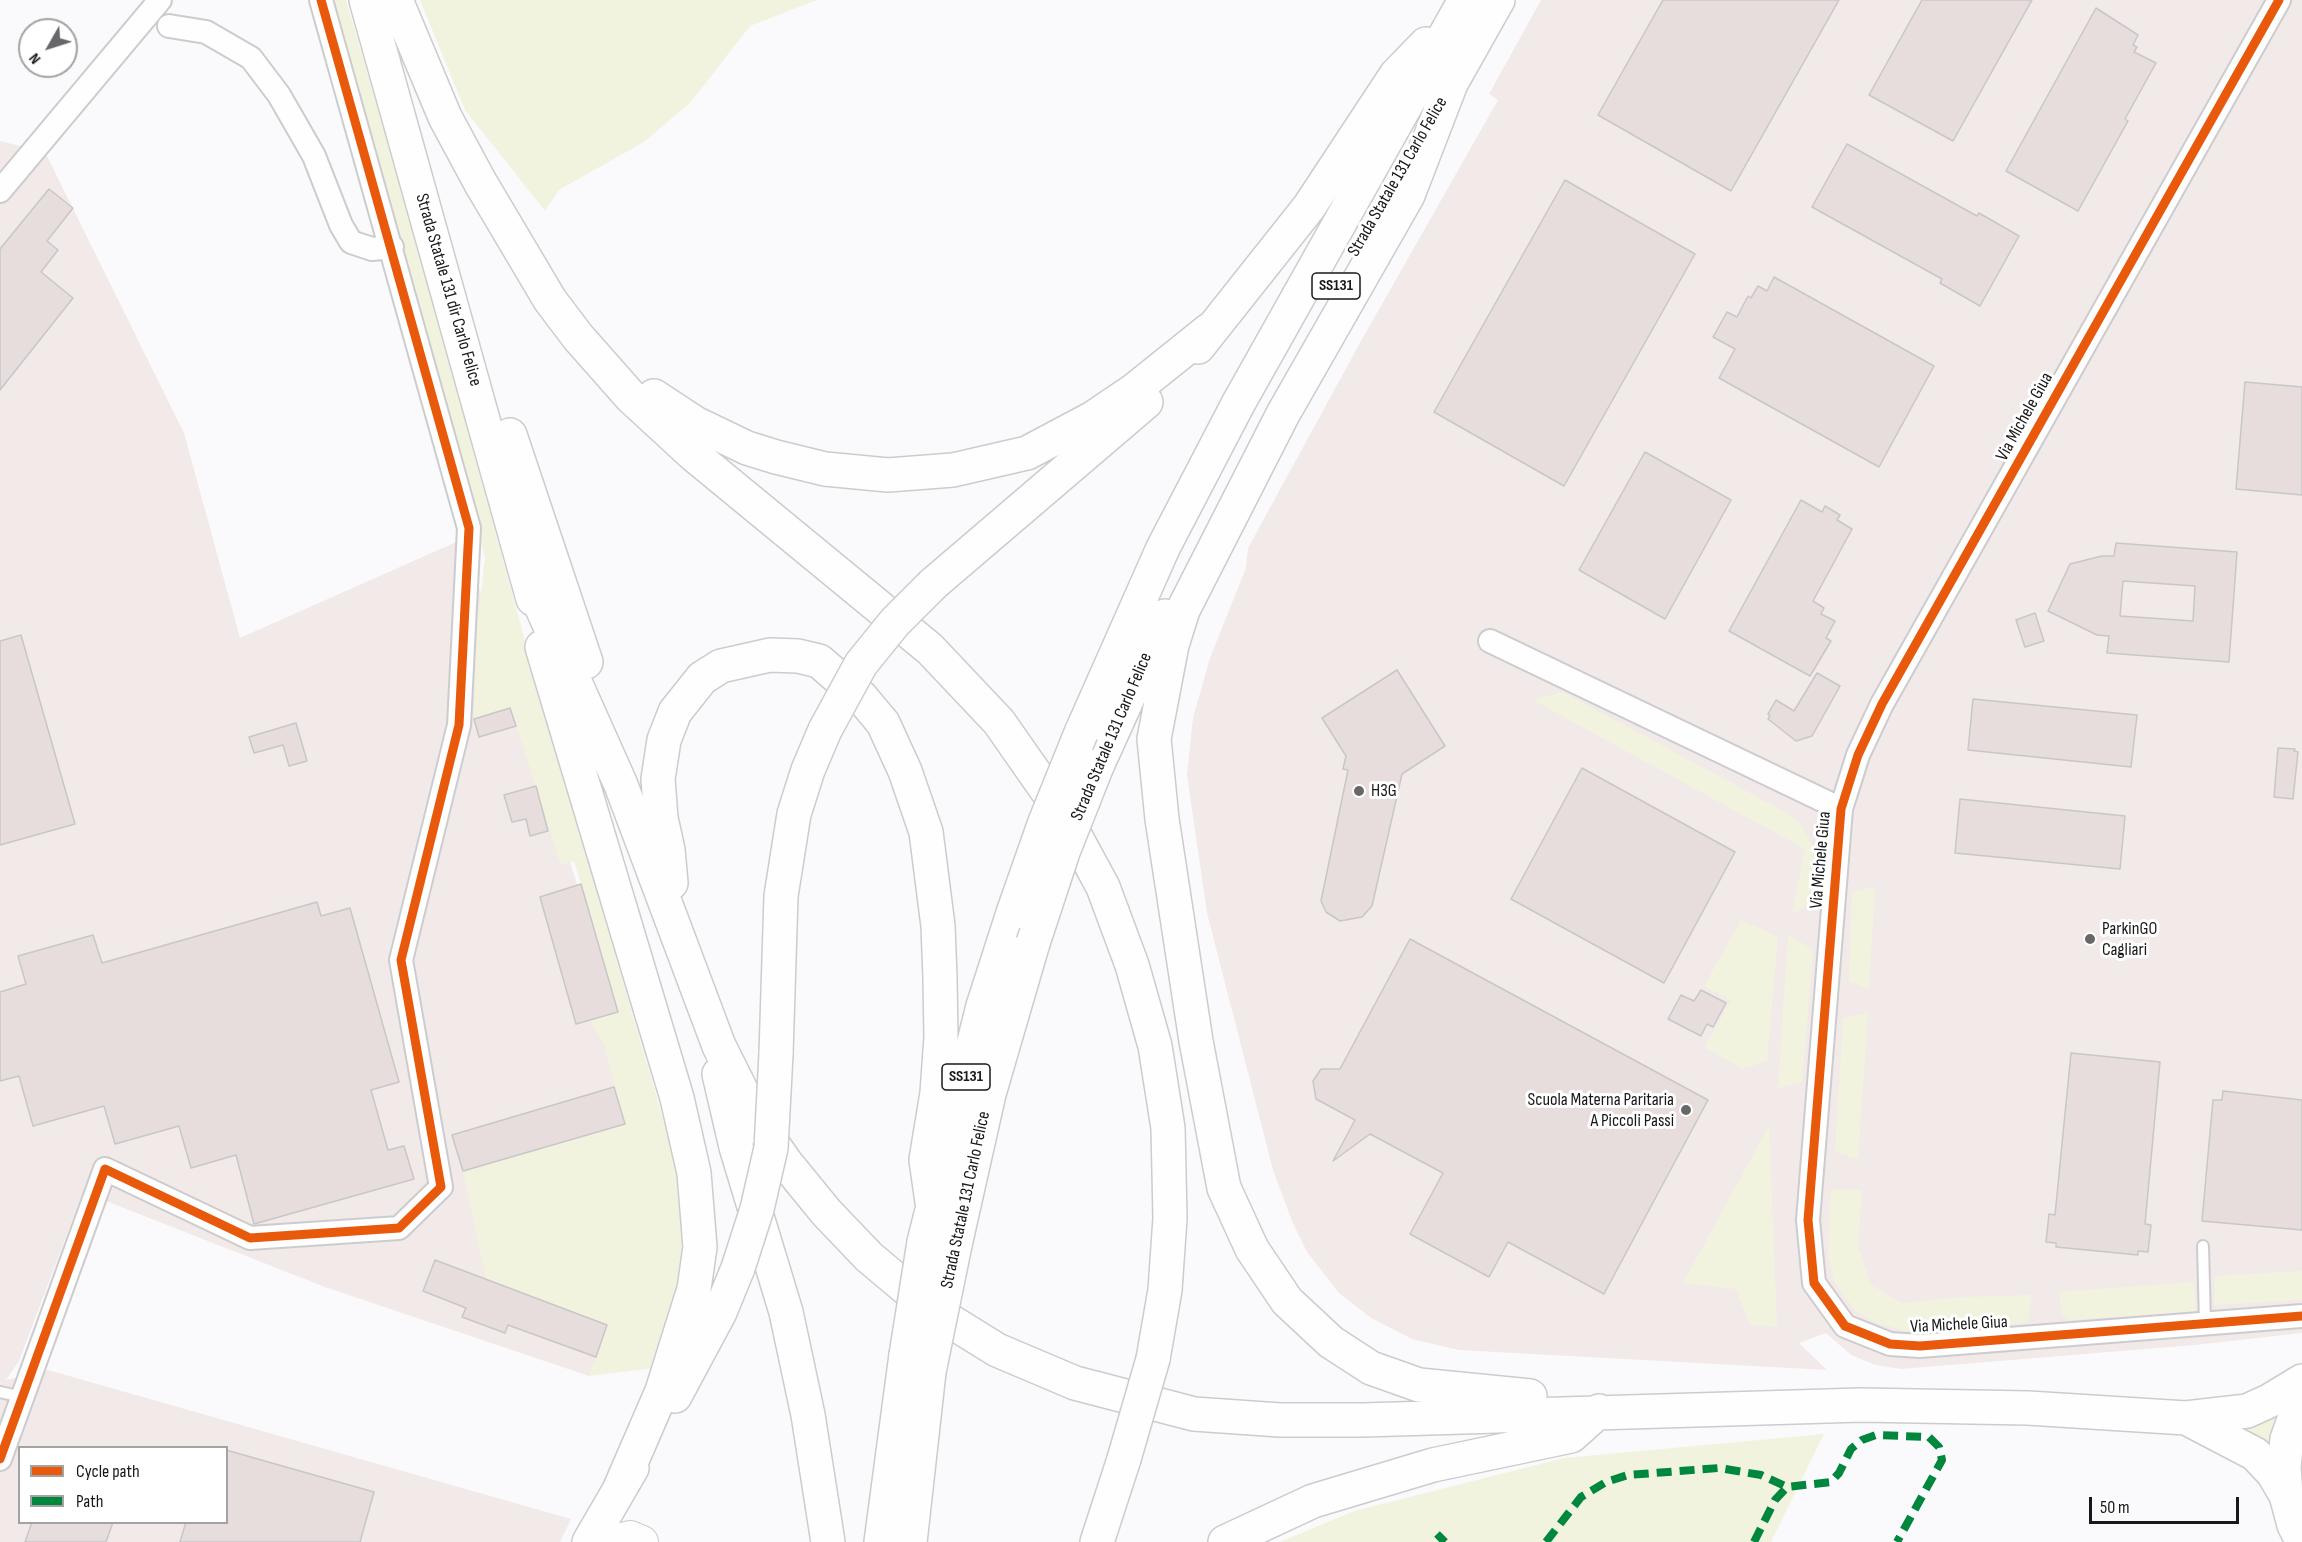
<!DOCTYPE html>
<style>
body{margin:0}
#map{position:relative;width:2302px;height:1542px;overflow:hidden;background:#fafafc;font-family:"Sofia Sans Condensed",sans-serif}
canvas{display:block}
.legend{position:absolute;left:18px;top:1446px;width:210px;height:78px;box-sizing:border-box;background:#fff;border:2px solid #a3a3a3;margin:0;padding:8px 10px;list-style:none;font-size:18px;color:#18181a}
.legend li{display:flex;align-items:center;gap:12px;height:30px}
.legend b{width:30px;border:2px solid #a3a3a3}
.north{position:absolute;left:18px;top:18px;width:60px;height:60px;box-sizing:border-box;background:#fff;border:2px solid #a3a3a3;border-radius:50%;rotate:231deg;font-size:16px;font-weight:700;line-height:24px;text-align:center;color:#18181a}
.north::after{content:'';display:block;margin:auto;width:21px;height:27px;background:#676769;clip-path:polygon(50% 0,100% 100%,50% 72%,0 100%)}
.scale{position:absolute;left:2089px;top:1497px;width:150px;height:27px;box-sizing:border-box;border:3px solid #18181a;border-top:0;padding-left:8px;font-size:18px;line-height:21px;white-space:nowrap;color:#18181a;-webkit-text-stroke:4px #fff;paint-order:stroke}
</style>
<div id="map">
<canvas width="2302" height="1542"></canvas>
<ul class="legend">
<li><b style="height:8px;background:#e8590c"></b>Cycle path</li>
<li><b style="height:8px;background:#00873e"></b>Path</li>
</ul>
<div class="north">N</div>
<div class="scale">50 m</div>
</div>
<script>
const c = document.querySelector('canvas').getContext('2d');
c.lineJoin = 'round';
function fill(path, color) { c.fillStyle = color; c.fill(path, 'evenodd'); }
const toPath = rows => new Path2D(rows.map(r => 'M' + r).join(''));
function stroke(path, color, width, dash) { c.strokeStyle = color; c.lineWidth = width; c.lineCap = dash ? 'butt' : 'round'; c.setLineDash(dash || []); c.stroke(path); }
function write(font, color, halo, rows, align = 'center') {
  c.font = font + ' "Sofia Sans Condensed",sans-serif'; c.lineWidth = 6; c.setLineDash([]); c.textBaseline = 'middle'; c.strokeStyle = halo; c.fillStyle = color; for (const [text, x, y, turn = 0] of rows) {
    c.save(); c.translate(x, y); c.rotate((+turn || 0) * Math.PI / 180); c.textAlign = isNaN(turn) ? turn : align; if (halo) c.strokeText(text, 0, 0); c.fillText(text, 0, 0); c.restore();
  }
}
fill(toPath([
 [1541,0,2302,0,2302,1333,2195,1345,1901,1369,1876,1365,1851,1355,1826,1333,1799,1343,1827,1370,1459,1350,1412,1339,1371,1318,1339,1293,1307,1252,1292,1221,1273,1170,1207,913,1187,775,1193,718,1210,658,1246,568,1248,548,1361,341,1498,100,1489,94],
 [0,141,45,152,184,433,240,638,463,539,685,1210,589,1376,325,1287,83,1192,19,1361,6,1380,48,1370,571,1519,560,1542,0,1542],
 [20,1448,226,1448,226,1522,20,1522]
]), '#f2e9e9');
fill(toPath([
 [332,0,346,0,404,198,552,739,677,1166,685,1210,683,1285,655,1368,589,1376,607,1325,486,1280,463,1171,624,1124,604,1044,590,1020,618,1011,574,861,561,865,511,709,474,719,477,626,485,558],
 [420,0,817,0,750,26,691,102,644,142,559,190,545,211,465,110],
 [1563,692,1787,813,1801,825,1810,841,1815,858,1812,902,1792,914,1805,849,1533,700],
 [1875,887,1869,989,1849,981,1852,892],
 [1741,920,1778,937,1767,1061,1742,1069,1705,1047,1731,1000,1704,986],
 [1788,934,1813,950,1802,1082,1778,1088],
 [1868,1013,1858,1159,1835,1152,1843,1018],
 [1769,1126,1777,1327,1750,1325,1736,1289,1683,1283],
 [1831,1189,1862,1190,1858,1247,1871,1285,1902,1303,1961,1297,2032,1295,2028,1323,1905,1331,1871,1321,1855,1310,1834,1282,1828,1255],
 [2302,1271,2302,1300,2214,1305,2215,1276],
 [2194,1282,2196,1311,2069,1320,2062,1315,2059,1292],
 [2278,1414,2269,1447,2235,1430],
 [1824,1434,1771,1542,1280,1542,1354,1511,1564,1458]
]), '#f2f3df');
const building = toPath([
 [1663,0,1839,0,1731,191,1598,115,1663,0],
 [1922,0,2032,0,1953,141,1869,95,1922,0],
 [2096,8,2138,35,2133,45,2137,47,2134,52,2156,63,2125,119,2128,121,2078,211,2006,171,2096,8],
 [1847,144,1977,216,1979,213,2019,236,1980,306,1940,283,1942,279,1812,207,1847,144],
 [1565,180,1695,254,1564,486,1434,412,1565,180],
 [49,189,73,208,47,241,58,250,41,272,73,298,0,390,0,249,49,189],
 [1774,277,1934,366,1879,467,1719,378,1735,349,1713,337,1727,312,1737,317,1748,296,1751,298,1758,286,1767,291,1774,277],
 [2245,382,2302,387,2302,495,2236,489,2245,382],
 [1645,452,1731,500,1665,619,1579,570,1645,452],
 [1801,500,1822,512,1825,506,1840,515,1837,520,1852,529,1813,601,1824,608,1821,614,1835,621,1826,638,1831,641,1810,676,1729,631,1801,500],
 [2116,543,2237,552,2229,662,2107,653,2109,636,2097,635,2048,611,2070,564,2102,556,2114,556,2116,543],
 [2123,581,2195,586,2193,621,2120,616,2123,581],
 [2035,613,2044,641,2025,647,2016,620,2035,613],
 [21,635,75,824,0,845,0,641,21,635],
 [1397,670,1445,746,1402,774,1372,906,1362,917,1340,921,1326,912,1321,901,1348,770,1343,769,1346,756,1322,718,1397,670],
 [1817,673,1840,686,1812,736,1796,741,1768,719,1770,716,1768,714,1776,700,1794,711,1817,673],
 [1973,699,2137,715,2131,767,1968,750,1973,699],
 [510,708,516,726,479,737,474,719,510,708],
 [296,723,307,761,289,766,283,745,254,753,249,737,296,723],
 [2278,748,2295,749,2294,751,2298,752,2293,799,2274,797,2278,748],
 [1582,768,1735,852,1664,983,1511,899,1582,768],
 [536,786,548,831,530,836,526,819,512,822,504,795,536,786],
 [1960,799,2125,816,2120,869,1955,853,1960,799],
 [581,884,618,1012,576,1024,540,897,581,884],
 [317,902,321,916,350,908,399,1082,371,1090,388,1150,404,1146,414,1179,254,1224,236,1155,191,1168,179,1126,115,1144,104,1106,33,1126,19,1076,0,1081,0,992,26,984,18,956,93,935,102,963,317,902],
 [1410,939,1708,1100,1604,1294,1508,1242,1489,1277,1410,1234,1443,1173,1370,1134,1333,1161,1355,1120,1316,1099,1313,1081,1321,1069,1340,1069,1410,939],
 [1701,990,1726,1003,1713,1027,1707,1024,1701,1036,1668,1019,1681,995,1694,1001,1701,990],
 [2071,1053,2160,1062,2145,1224,2151,1225,2148,1252,2138,1251,2138,1255,2056,1247,2056,1243,2046,1242,2049,1214,2055,1215,2071,1053],
 [614,1087,625,1124,463,1171,452,1135,614,1087],
 [2223,1091,2302,1100,2302,1230,2202,1221,2213,1100,2222,1100,2223,1091],
 [435,1260,607,1325,596,1357,508,1325,505,1333,462,1317,466,1308,423,1291,435,1260],
 [226,1450,374,1492,360,1542,180,1542,186,1522,226,1522,226,1450],
 [32,1522,113,1522,106,1542,25,1542,32,1522]
]);
fill(building, '#e7dddd');
stroke(building, '#c7c7c8', 1.5);
const lane = toPath([
 [2203,1246,2205,1324],
 [0,1392,22,1397]
]);
const street = toPath([
 [2279,0,1882,704,1858,755,1841,809,1808,1220,1814,1283,1845,1326,1890,1344,1920,1346,2302,1316],
 [169,26,206,32,251,58,279,95,314,156,341,225,351,242,372,249,392,247],
 [0,191,160,0],
 [1490,641,1841,809],
 [0,1459,105,1169,250,1238,399,1228,441,1187,401,960,459,725,469,528,321,0]
]);
const secondary = toPath([
 [609,1542,630,1537,642,1542]
]);
const primary = toPath([
 [2302,1398,2287,1439,2284,1467,2286,1495,2294,1525,2302,1541]
]);
const highway = toPath([
 [366,0,533,599],
 [396,0,445,117,480,182,550,300,578,337,631,397,694,455,930,649,999,722,1064,815,1103,887,1132,965,1155,1046,1168,1128,1170,1218,1165,1290,1153,1359],
 [1450,86,1408,195,1283,414,1183,610,1172,645,1154,739,1162,819,1196,1041,1224,1188,1252,1249,1287,1301,1331,1342,1371,1368,1419,1385,1530,1396],
 [1440,103,1498,0],
 [1198,347,1309,207,1396,75,1426,44],
 [654,396,695,423,747,448,776,457,825,469,888,475,953,470,1027,453,1093,418,1133,391,1209,330],
 [510,435,586,662],
 [529,579,621,785,719,1046,755,1118,786,1163,826,1212,869,1257,931,1309,997,1350,1075,1383,1194,1414,1280,1420,1363,1420,1861,1405,2028,1408,2186,1418,2247,1411,2269,1401,2302,1381],
 [933,584,1146,402],
 [542,647,677,1098,694,1173,700,1247,694,1289,662,1391,620,1488],
 [1081,733,1163,548,1238,404,1465,0],
 [1097,766,1165,616],
 [671,883,668,850,661,818,658,779,664,740,675,712,702,678,721,666,770,655,798,656,819,661,862,698,883,723,905,771,926,832,938,926,940,978,941,1037,937,1093,926,1160,932,1202],
 [776,1054,781,896,794,814,808,770,825,730],
 [719,1074,736,1147,786,1312,808,1415,828,1542],
 [924,1242,983,1006,1013,913],
 [955,1245,989,1094,1033,943],
 [675,1396,720,1312,738,1268],
 [2188,1419,2255,1454,2273,1473,2286,1495],
 [589,1542,632,1468],
 [881,1542,906,1355],
 [910,1542,929,1372],
 [1097,1542,1124,1459],
 [1225,1542,1313,1501,1433,1465,1571,1436,1599,1411]
]);
stroke(lane, '#ccccce', 14);
stroke(street, '#ccccce', 26);
stroke(secondary, '#ccccce', 34);
stroke(primary, '#ccccce', 36);
stroke(highway, '#ccccce', 36);
stroke(lane, '#fefeff', 10);
stroke(street, '#fefeff', 22);
stroke(secondary, '#fefeff', 32);
stroke(primary, '#fefeff', 33);
stroke(highway, '#fefeff', 33);
const highwayBridge = toPath([
 [825,730,861,664,895,622,933,584],
 [1013,913,1045,822,1081,733],
 [1033,943,1063,852,1097,766],
 [738,1268,757,1209,771,1148,776,1054],
 [906,1355,924,1242],
 [929,1372,955,1245],
 [1124,1459,1153,1359]
]);
stroke(highwayBridge, '#ccccce', 36, []);
stroke(highwayBridge, '#fefeff', 33);
stroke(toPath([
 [1437,1534,1445,1542],
 [1546,1542,1581,1497,1606,1482,1628,1475,1719,1468,1761,1475,1787,1487],
 [1754,1542,1775,1500,1787,1487,1831,1482,1839,1473,1851,1449,1862,1440,1876,1435,1929,1437,1939,1447,1942,1460,1897,1542]
]), '#00873e', 8, [15, 8]);
stroke(toPath([
 [2279,0,1882,704,1858,755,1841,809,1808,1220,1814,1283,1845,1326,1890,1344,1920,1346,2302,1316],
 [0,1459,105,1169,250,1238,399,1228,441,1187,401,960,459,725,469,528,321,0]
]), '#e8590c', 9);
for (const [x, y, r, color] of [
 [1359,791,6,"#676769"],
 [2090,939,6,"#676769"],
 [1686,1110,6,"#676769"]
]) { const dot = new Path2D(); dot.arc(x, y, r, 0, 2 * Math.PI); c.fillStyle = color; c.fill(dot); stroke(dot, '#fff', 2); }
for (const [x, y, w] of [
 [1336,286,48],
 [966,1077,48]
]) { const box = new Path2D(); box.roundRect(x - w / 2, y - 13, w, 26, 4.5); c.fillStyle = '#fff'; c.fill(box); stroke(box, '#18181a', 1.5); }
write('bold 16px', '#18181a', null, [
 ["SS131",1336,286],
 ["SS131",966,1077]
]);
write('18px', '#18181a', '#fff', [
 ["Strada Statale 131 Carlo Felice",1398,177,-60],
 ["Strada Statale 131 dir Carlo Felice",448,290,74],
 ["Via Michele Giua",2025,417,-61],
 ["Strada Statale 131 Carlo Felice",1112,737,-67],
 ["Via Michele Giua",1821,860,-85],
 ["Strada Statale 131 Carlo Felice",966,1200,-78],
 ["Via Michele Giua",1959,1325,-3]
]);
write('18px', '#18181a', '#fff', [
 ["H3G",1371,791],
 ["ParkinGO",2102,929],
 ["Cagliari",2102,950],
 ["Scuola Materna Paritaria",1674,1100,"right"],
 ["A Piccoli Passi",1674,1121,"right"]
], 'left');
</script>
